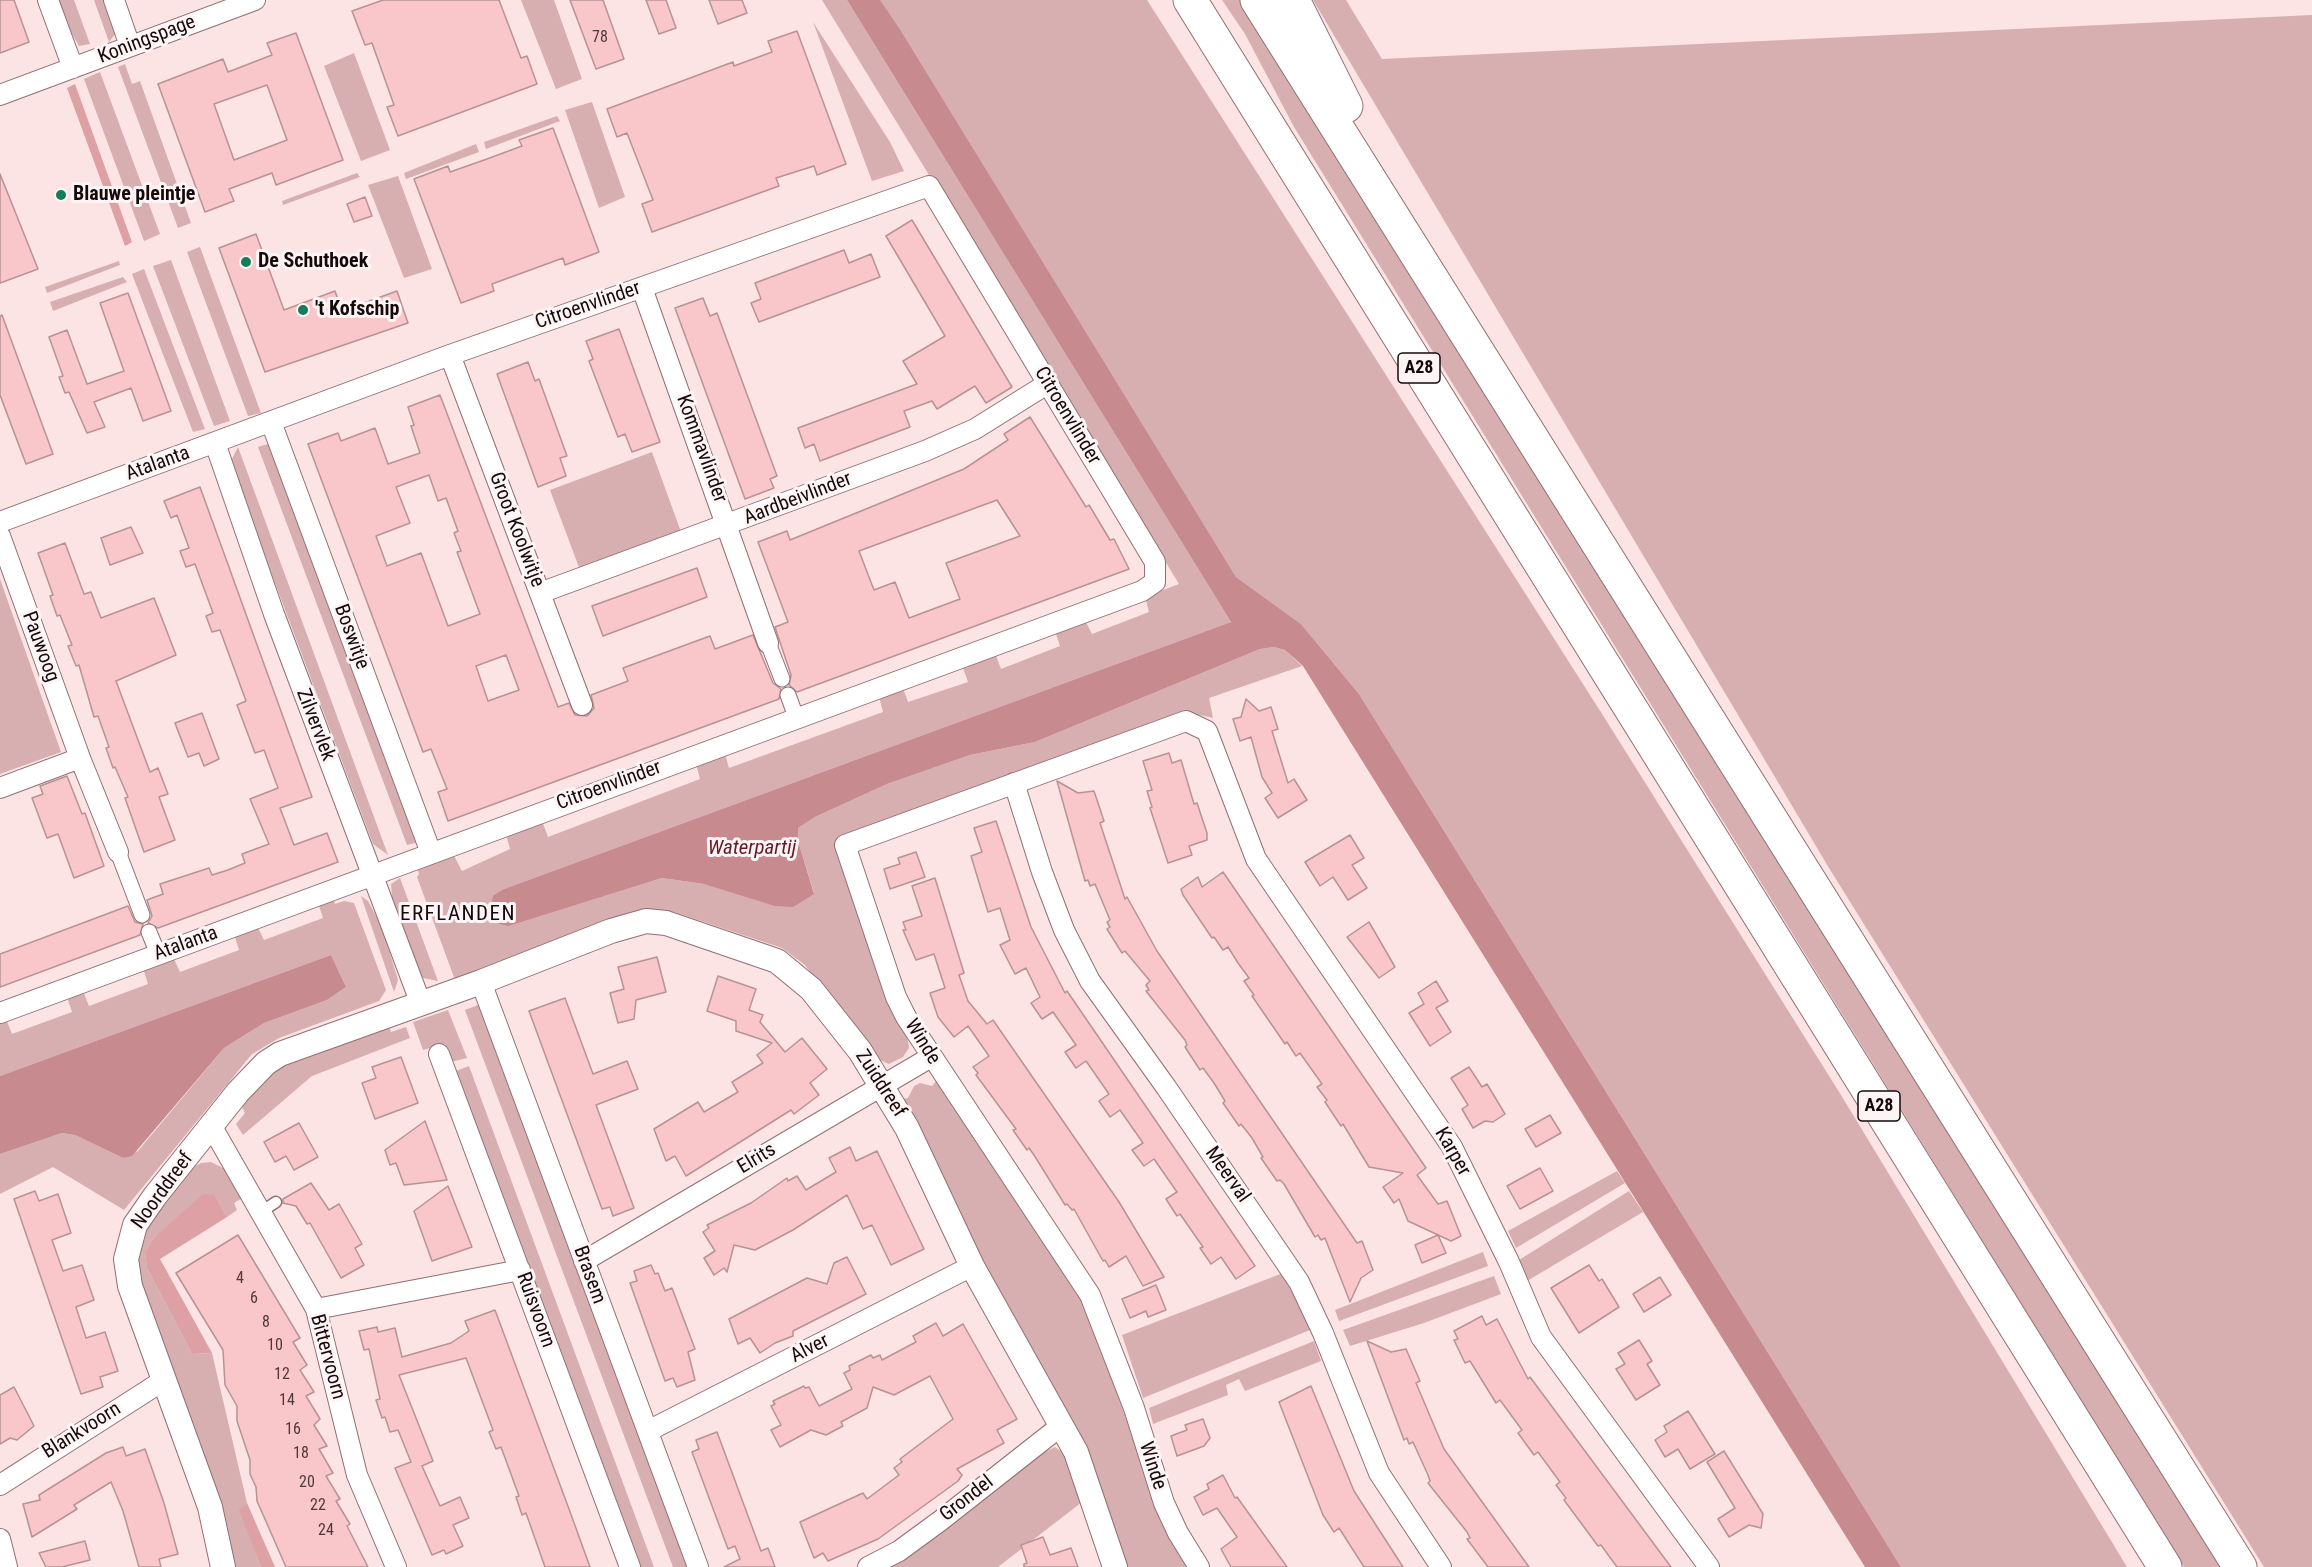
<!DOCTYPE html>
<style>
body{margin:0}
canvas{display:block;background:#fce3e4}
</style>
<canvas width="2312" height="1567"></canvas>
<script>
const c = document.querySelector('canvas').getContext('2d');
c.lineJoin = 'round';
function fill(path, color) { c.fillStyle = color; c.fill(path, 'evenodd'); }
const toPath = rows => new Path2D(rows.map(r => 'M' + r).join(''));
function stroke(path, color, width, dash) { c.strokeStyle = color; c.lineWidth = width; c.lineCap = dash ? 'butt' : 'round'; c.setLineDash(dash || []); c.stroke(path); }
function write(font, color, halo, rows, align = 'center') {
  c.font = font + ' "Roboto Condensed",sans-serif'; c.lineWidth = 6; c.setLineDash([]); c.textBaseline = 'middle'; c.strokeStyle = halo; c.fillStyle = color; for (const [text, x, y, turn = 0] of rows) {
    c.save(); c.translate(x, y); c.rotate((+turn || 0) * Math.PI / 180); c.textAlign = isNaN(turn) ? turn : align; if (halo) c.strokeText(text, 0, 0); c.fillText(text, 0, 0); c.restore();
  }
}
fill(toPath([
 [59,0,74,0,90,44,79,46,71,32],
 [94,0,108,0,119,29,109,42],
 [521,0,554,0,582,79,556,89],
 [822,0,847,0,1231,622,504,889,509,926,662,878,704,884,814,893,798,841,798,828,815,817,887,784,970,755,1035,742,1260,649,1274,647,1285,650,1302,666,1209,698,1213,718,1182,711,836,839,892,1008,907,1035,909,1048,903,1057,889,1064,875,1058,805,965,782,948,674,912,644,910,455,980,417,877,419,874,417,867,453,854,462,871,510,849,506,835,542,821,548,837,700,779,696,764,725,754,729,768,883,712,879,697,903,688,908,702,968,682,962,665,995,653,1001,669,1060,646,1055,631,1085,620,1092,634,1149,612,1145,597,1179,584],
 [880,0,1147,0,1604,717,1841,1095,2127,1567,1901,1567,1359,694,1301,624,1236,577],
 [1222,0,1240,0,1392,236,2225,1567,2184,1567,1294,127,1245,34],
 [1313,0,1346,0,1382,59,2312,15,2312,1567,2264,1567,1829,868],
 [813,22,890,142,904,171,872,181],
 [354,53,390,150,361,161,324,66],
 [125,64,132,84,140,81,191,223,178,228,118,67],
 [100,72,160,234,144,241,84,79],
 [592,102,625,197,599,208,565,110],
 [557,116,560,121,486,149,484,142],
 [476,144,479,152,406,179,404,173],
 [357,173,360,177,283,205,282,201],
 [398,176,432,269,404,278,368,185],
 [200,247,261,413,248,416,187,252],
 [171,260,230,421,214,426,153,266],
 [119,261,120,265,47,293,45,287],
 [144,269,205,429,193,432,132,274],
 [123,277,127,282,53,311,50,302],
 [271,443,419,842,407,845,258,447],
 [238,447,388,855,373,844,230,463],
 [652,452,681,532,580,570,550,490],
 [0,579,61,752,0,774],
 [400,878,438,981,423,978,411,955,392,897,391,884],
 [361,896,368,901,382,927,398,980,394,992],
 [333,898,335,904,344,901,354,903,386,990,379,1001,279,1038,252,1054,124,1210,53,1167,0,1194,0,1154,62,1133,75,1135,123,1158,138,1151,224,1048,264,1023,327,1000,346,987,331,955,0,1076,0,1021,6,1019,12,1034,72,1012,67,997,83,991,89,1006,148,984,143,968,173,957,180,972,239,950,234,934,257,926,264,940,323,918,318,903],
 [478,1005,483,1012,690,1567,673,1567,465,1010],
 [448,1010,467,1058,451,1062,445,1044,423,1050,413,1022],
 [388,1025,391,1032,406,1027,410,1038,312,1076,243,1135,236,1124,245,1113,242,1107,271,1069],
 [469,1066,654,1567,640,1567,456,1071],
 [936,1081,1063,1266,1089,1312,1159,1513,1188,1567,1125,1567,902,1099,908,1098,914,1086,920,1083,932,1086],
 [211,1162,225,1169,244,1197,234,1203,237,1210,227,1217,215,1195,152,1240,145,1252,147,1268,192,1354,212,1353,247,1503,240,1510,261,1567,234,1567,170,1362,138,1271,136,1255,145,1220,192,1168,201,1163],
 [1617,1171,1625,1183,1516,1248,1508,1231],
 [1629,1191,1643,1212,1527,1281,1519,1260],
 [1483,1252,1488,1266,1339,1321,1335,1310],
 [1283,1273,1310,1330,1143,1398,1122,1335],
 [1494,1276,1501,1294,1424,1323,1350,1346,1343,1330],
 [1314,1341,1321,1361,1245,1391,1239,1379,1226,1385,1228,1395,1153,1424,1149,1408],
 [1055,1447,1064,1453,1082,1502,998,1567,890,1567,947,1529,1037,1456]
]), '#d7afb1');
fill(toPath([
 [75,84,132,242,125,246,67,88],
 [203,1194,215,1195,227,1217,160,1259,212,1353,192,1354,147,1268,145,1252,152,1240],
 [247,1503,275,1567,261,1567,239,1510]
]), '#dda0a5');
fill(toPath([
 [847,0,880,0,899,28,1236,577,1301,624,1359,694,1901,1567,1865,1567,1303,666,1285,650,1274,647,1260,649,1035,742,970,755,887,784,815,817,798,828,798,841,814,894,793,907,775,906,704,884,662,878,509,926,499,924,493,917,491,907,493,896,504,889,1231,622],
 [331,955,346,987,327,1000,264,1023,224,1048,132,1156,123,1158,75,1135,62,1133,0,1154,0,1076]
]), '#c68a8f');
const building = toPath([
 [0,0,14,0,29,42,0,53,0,0],
 [383,0,499,0,521,58,527,56,537,84,398,136,387,107,394,105,372,43,365,45,352,11,383,0],
 [570,0,603,0,624,59,596,69,570,0],
 [646,0,666,0,676,28,659,34,646,0],
 [709,0,742,0,747,13,718,24,709,0],
 [797,31,846,164,817,175,814,166,776,178,779,186,652,232,642,204,653,200,627,133,617,137,607,109,733,62,734,66,772,52,768,41,797,31],
 [296,33,343,160,276,185,272,173,229,189,234,201,205,212,158,84,223,59,228,72,272,55,267,43,296,33],
 [267,85,287,140,234,160,214,104,267,85],
 [553,128,599,252,565,265,563,258,492,284,494,291,461,303,414,179,448,166,450,172,487,159,522,146,519,140,553,128],
 [0,174,38,269,0,283,0,174],
 [365,197,372,216,354,222,347,204,365,197],
 [912,220,1012,387,986,403,975,386,937,409,932,401,904,411,910,427,820,461,814,444,805,448,798,428,917,384,903,361,945,336,886,236,912,220],
 [256,234,284,310,335,291,342,311,397,291,408,323,265,372,219,248,256,234],
 [844,250,849,263,871,254,880,277,759,322,751,303,761,299,755,283,844,250],
 [128,293,171,411,143,421,131,388,94,402,105,427,87,433,69,392,65,393,59,377,63,376,49,337,67,330,87,384,124,371,100,303,128,293],
 [703,298,710,316,717,313,777,476,770,479,774,488,745,499,675,308,703,298],
 [2,315,53,454,26,464,0,395,0,316,2,315],
 [619,329,660,442,632,452,625,434,618,437,589,361,593,359,586,341,619,329],
 [528,362,535,381,539,379,567,456,560,458,566,476,538,487,497,374,528,362],
 [440,395,558,707,569,703,575,715,587,716,594,708,591,695,628,681,623,668,710,636,715,649,753,635,773,683,781,689,779,699,448,821,438,792,447,789,431,749,423,752,308,444,338,433,341,441,375,428,388,464,420,453,411,426,414,425,408,407,440,395],
 [429,475,438,501,446,498,458,531,454,533,461,551,457,552,480,614,448,626,421,553,387,566,376,536,410,523,396,487,429,475],
 [506,655,519,690,488,701,476,666,506,655],
 [1030,417,1086,507,1089,505,1110,540,1114,539,1129,569,797,692,789,685,791,675,775,627,788,622,758,542,787,531,790,540,964,469,1008,440,1004,434,1030,417],
 [997,500,1020,536,946,563,960,599,909,618,895,582,874,590,859,551,997,500],
 [200,487,312,797,280,808,294,845,327,833,338,862,158,928,148,923,152,916,147,900,163,894,160,884,209,868,212,875,228,870,245,863,242,854,269,844,250,799,278,788,264,750,255,753,237,705,246,701,220,630,212,632,206,616,213,613,195,564,186,567,180,551,189,548,177,515,171,518,164,501,200,487],
 [131,527,143,553,110,565,101,538,131,527],
 [65,543,84,594,91,592,101,618,154,598,176,655,116,681,150,772,158,768,168,794,159,797,175,840,144,852,125,798,128,797,115,767,113,768,106,748,109,747,98,716,94,717,79,665,76,666,68,646,72,645,60,615,57,616,50,596,53,595,38,553,65,543],
 [697,568,707,597,603,636,592,606,697,568],
 [1246,699,1259,711,1271,707,1278,729,1272,731,1288,783,1294,779,1307,800,1278,818,1265,798,1272,793,1262,777,1251,737,1240,741,1233,719,1241,717,1246,699],
 [202,713,219,759,204,766,199,753,188,757,175,723,202,713],
 [1169,753,1172,763,1181,760,1194,804,1197,803,1207,833,1207,840,1189,846,1192,855,1168,863,1150,808,1152,807,1147,791,1152,790,1143,761,1169,753],
 [67,776,82,814,85,813,104,866,74,878,58,834,47,838,32,798,43,794,40,786,67,776],
 [1057,781,1078,793,1094,791,1104,821,1100,823,1125,899,1127,897,1157,951,1357,1243,1362,1241,1373,1270,1361,1278,1350,1302,1325,1238,1321,1240,1318,1235,1315,1237,1284,1184,1280,1180,1277,1181,1261,1158,1263,1157,1252,1138,1241,1124,1239,1126,1223,1103,1225,1101,1214,1083,1203,1068,1200,1070,1185,1047,1187,1045,1185,1040,1146,991,1149,990,1146,985,1150,981,1125,951,1122,953,1107,929,1110,927,1107,922,1110,920,1095,884,1090,886,1088,880,1085,881,1057,781],
 [996,821,1031,927,1065,993,1067,991,1255,1266,1236,1279,1221,1257,1211,1264,1200,1248,1203,1247,1180,1214,1177,1216,1166,1199,1177,1192,1154,1159,1144,1166,1132,1150,1143,1143,1120,1110,1110,1117,1099,1101,1109,1094,1086,1061,1076,1068,1065,1052,1076,1045,1053,1012,1042,1019,1031,1003,1040,997,1026,968,1015,974,1000,945,1010,940,1000,908,988,912,971,856,982,852,974,828,996,821],
 [1350,835,1364,858,1352,865,1367,888,1348,900,1333,877,1320,886,1305,862,1350,835],
 [916,852,925,877,890,889,884,869,900,864,898,858,916,852],
 [1223,872,1426,1168,1417,1175,1438,1204,1447,1201,1461,1236,1451,1241,1408,1221,1399,1199,1394,1203,1383,1187,1403,1173,1369,1167,1343,1124,1341,1126,1325,1102,1327,1100,1317,1087,1322,1084,1300,1053,1296,1056,1287,1042,1285,1044,1252,996,1254,995,1244,981,1249,978,1238,963,1228,947,1223,950,1214,937,1212,938,1183,895,1181,889,1198,877,1202,887,1223,872],
 [935,878,964,973,959,975,968,1001,987,1024,993,1020,1119,1202,1164,1277,1143,1286,1126,1256,1109,1267,1105,1260,1103,1261,1074,1209,1072,1210,1067,1204,1065,1205,1034,1155,1029,1148,1027,1150,1013,1130,1016,1129,976,1075,978,1073,973,1067,989,1056,968,1026,954,1037,938,1017,930,993,945,988,934,954,916,960,903,930,906,930,903,922,922,916,912,886,935,878],
 [128,906,135,922,143,924,140,935,0,987,0,954,128,906],
 [1369,922,1395,967,1379,978,1347,937,1369,922],
 [657,957,666,992,636,1000,634,1019,618,1023,610,993,624,989,618,967,657,957],
 [718,976,756,989,749,1010,763,1015,760,1022,785,1052,802,1038,827,1069,810,1083,819,1095,794,1114,791,1110,686,1176,675,1156,666,1161,654,1129,698,1102,704,1112,738,1092,732,1082,763,1063,757,1055,772,1043,736,1031,736,1021,707,1011,718,976],
 [1436,981,1448,1001,1436,1008,1451,1032,1430,1046,1409,1013,1424,1004,1418,993,1436,981],
 [565,998,593,1074,627,1061,638,1089,596,1105,634,1208,613,1216,610,1207,602,1209,529,1011,565,998],
 [401,1057,418,1103,375,1119,362,1083,376,1078,372,1067,401,1057],
 [1469,1067,1482,1087,1487,1084,1505,1114,1493,1122,1485,1121,1473,1128,1462,1109,1468,1105,1451,1078,1469,1067],
 [1550,1115,1561,1133,1536,1147,1525,1129,1550,1115],
 [425,1121,447,1180,404,1185,396,1163,390,1165,385,1150,425,1121],
 [299,1123,318,1157,294,1170,286,1156,275,1162,264,1142,299,1123],
 [850,1147,856,1161,877,1151,924,1249,891,1265,872,1225,863,1229,847,1195,793,1230,755,1250,734,1245,727,1272,724,1268,714,1275,704,1258,715,1251,703,1232,709,1228,707,1225,751,1203,787,1178,788,1181,797,1176,806,1190,836,1172,829,1158,850,1147],
 [1540,1168,1553,1191,1520,1209,1507,1186,1540,1168],
 [311,1183,329,1210,339,1204,362,1244,355,1248,364,1265,341,1278,310,1223,307,1224,296,1206,283,1203,283,1199,311,1183],
 [448,1186,472,1247,432,1261,414,1211,448,1186],
 [35,1191,39,1201,58,1194,71,1233,52,1240,63,1271,82,1265,94,1300,76,1307,86,1338,105,1332,118,1371,100,1377,103,1387,81,1394,14,1199,35,1191],
 [238,1235,300,1338,293,1342,307,1365,300,1370,314,1392,306,1396,320,1419,314,1425,327,1446,319,1449,333,1473,326,1476,340,1499,336,1501,350,1524,347,1526,368,1567,286,1567,257,1501,256,1487,250,1474,250,1460,237,1421,237,1406,225,1385,223,1350,176,1273,238,1235],
 [1438,1235,1446,1253,1422,1263,1415,1245,1438,1235],
 [847,1257,866,1294,793,1331,793,1336,775,1343,760,1353,750,1338,738,1344,729,1319,807,1278,827,1284,834,1263,847,1257],
 [651,1265,655,1274,658,1273,665,1291,672,1288,695,1349,688,1352,695,1380,677,1387,673,1378,665,1381,630,1283,637,1281,634,1271,651,1265],
 [1589,1265,1599,1281,1602,1279,1619,1307,1579,1333,1551,1288,1589,1265],
 [1660,1277,1671,1295,1644,1312,1633,1294,1660,1277],
 [1156,1285,1166,1310,1148,1317,1146,1311,1130,1318,1122,1299,1156,1285],
 [495,1310,569,1509,590,1567,545,1567,526,1513,522,1515,516,1497,519,1496,501,1447,496,1449,489,1432,493,1430,466,1358,399,1375,433,1461,422,1466,440,1506,460,1497,469,1518,453,1525,463,1546,446,1554,444,1550,432,1555,395,1468,411,1462,398,1430,390,1432,385,1417,382,1418,376,1400,380,1399,369,1349,364,1350,359,1331,377,1327,378,1332,395,1328,402,1357,451,1343,469,1331,465,1321,495,1310],
 [1482,1316,1486,1325,1497,1319,1528,1379,1530,1377,1671,1567,1617,1567,1601,1545,1598,1546,1564,1500,1566,1498,1556,1485,1560,1482,1538,1452,1534,1455,1518,1433,1522,1430,1500,1400,1496,1403,1470,1361,1465,1363,1454,1340,1458,1339,1454,1331,1482,1316],
 [936,1323,943,1336,963,1324,1017,1419,997,1430,1004,1443,957,1469,962,1475,958,1481,878,1539,828,1561,823,1553,814,1558,800,1522,863,1493,867,1499,899,1475,894,1468,902,1462,900,1459,953,1419,930,1376,894,1395,873,1387,867,1408,841,1422,843,1426,826,1435,811,1430,780,1447,771,1430,781,1425,771,1406,775,1404,773,1401,804,1386,805,1388,809,1387,819,1406,852,1389,844,1373,850,1370,849,1366,871,1355,873,1358,880,1355,882,1360,916,1342,913,1336,936,1323],
 [1639,1340,1652,1361,1647,1364,1660,1385,1636,1400,1616,1369,1625,1364,1618,1353,1639,1340],
 [1367,1341,1391,1352,1406,1349,1420,1381,1416,1383,1444,1449,1529,1567,1488,1567,1467,1539,1470,1538,1467,1532,1428,1483,1430,1481,1428,1475,1413,1442,1409,1444,1407,1438,1404,1440,1367,1341],
 [1311,1386,1354,1491,1403,1567,1364,1567,1339,1528,1334,1532,1323,1515,1279,1402,1311,1386],
 [14,1387,34,1426,17,1440,10,1438,0,1444,0,1395,14,1387],
 [1688,1411,1715,1454,1690,1469,1678,1449,1665,1457,1655,1440,1667,1432,1664,1426,1688,1411],
 [1203,1419,1210,1438,1204,1446,1177,1456,1171,1436,1187,1430,1185,1425,1203,1419],
 [717,1432,761,1551,768,1548,775,1567,724,1567,740,1559,735,1546,728,1549,692,1452,699,1449,696,1440,717,1432],
 [123,1447,126,1456,145,1449,164,1503,178,1554,159,1559,161,1567,139,1567,123,1511,111,1482,74,1505,77,1509,32,1537,23,1504,40,1500,39,1495,106,1453,123,1447],
 [1724,1451,1763,1514,1761,1528,1749,1525,1729,1537,1718,1519,1735,1508,1707,1462,1724,1451],
 [1223,1475,1235,1498,1237,1497,1287,1567,1231,1567,1221,1549,1237,1537,1217,1508,1203,1515,1194,1497,1209,1489,1207,1484,1223,1475],
 [1043,1537,1050,1555,1071,1548,1078,1567,1024,1567,1024,1564,1027,1563,1021,1545,1043,1537],
 [85,1541,90,1560,62,1567,46,1567,39,1553,85,1541]
]);
fill(building, '#f9c6ca');
stroke(building, '#b89295', 1.5);
const service = toPath([
 [261,1212,276,1202]
]);
const pedestrian = toPath([
 [768,643,782,679],
 [788,695,796,717],
 [118,852,142,915],
 [149,932,158,954]
]);
const minor = toPath([
 [48,0,73,68],
 [114,0,130,46],
 [0,95,255,0],
 [642,288,768,643],
 [450,355,582,705],
 [271,422,431,853],
 [215,443,274,614,421,1004],
 [0,522,450,355,929,186,1155,562,1155,582,1142,591,0,1013],
 [0,536,80,758,118,852],
 [540,593,925,451,975,429,1047,384],
 [1014,783,1042,872,1064,930,1090,981,1166,1087,1299,1282,1323,1333,1379,1473,1441,1567],
 [0,788,80,758],
 [481,982,698,1567],
 [439,1054,630,1567],
 [212,1127,316,1309,357,1475,396,1567],
 [584,1261,931,1057],
 [316,1309,520,1270],
 [648,1431,972,1266],
 [0,1485,164,1380],
 [0,1539,7,1567],
 [868,1567,899,1551,940,1521,1062,1425],
 [1199,1567,1178,1533,1164,1503,1134,1408,1090,1295,906,1017,896,997,845,845,1186,721,1207,731,1256,859,1452,1147,1509,1262,1541,1337,1709,1567]
]);
const tertiary = toPath([
 [223,1567,210,1507,130,1286,126,1259,135,1225,155,1196,238,1092,266,1063,280,1054,481,982,611,931,646,921,666,923,777,961,811,989,860,1051,907,1128,972,1266,1076,1452,1115,1567]
]);
const motorway = toPath([
 [1190,0,2165,1567],
 [1257,0,2240,1567],
 [1293,0,1346,106]
]);
stroke(service, '#936f72', 13);
stroke(pedestrian, '#936f72', 17);
stroke(minor, '#936f72', 22);
stroke(tertiary, '#936f72', 26);
stroke(motorway, '#936f72', 35);
stroke(service, '#fff', 10);
stroke(pedestrian, '#fff', 15);
stroke(minor, '#fff', 20);
stroke(tertiary, '#fff', 24);
stroke(motorway, '#fff', 33);
for (const [x, y, r, color] of [
 [61,195,6,"#127d58"],
 [246,262,6,"#127d58"],
 [303,310,6,"#127d58"]
]) { const dot = new Path2D(); dot.arc(x, y, r, 0, 2 * Math.PI); c.fillStyle = color; c.fill(dot); stroke(dot, '#fdf5f5', 2); }
write('16px', '#4f383b', null, [
 ["78",600,38],
 ["4",240,1279],
 ["6",254,1299],
 ["8",266,1323],
 ["10",275,1346],
 ["12",282,1375],
 ["14",287,1401],
 ["16",293,1430],
 ["18",301,1454],
 ["20",307,1483],
 ["22",318,1506],
 ["24",326,1531]
]);
for (const [x, y, w] of [
 [1419,368,42],
 [1879,1106,42]
]) { const box = new Path2D(); box.roundRect(x - w / 2, y - 15, w, 30, 4.5); c.fillStyle = '#fdf5f5'; c.fill(box); stroke(box, '#16090b', 1.5); }
write('bold 18px', '#16090b', null, [
 ["A28",1419,368],
 ["A28",1879,1106]
]);
write('20px', '#16090b', '#fdf5f5', [
 ["Koningspage",147,40,-21],
 ["Citroenvlinder",588,306,-19],
 ["Citroenvlinder",1067,416,59],
 ["Kommavlinder",701,449,70],
 ["Atalanta",158,464,-20],
 ["Aardbeivlinder",798,499,-21],
 ["Groot Koolwitje",516,530,69],
 ["Boswitje",351,637,70],
 ["Pauwoog",40,647,70],
 ["Zilvervlek",315,725,69],
 ["Citroenvlinder",609,786,-20],
 ["Atalanta",186,944,-20],
 ["Winde",922,1042,58],
 ["Zuiddreef",880,1084,57],
 ["Karper",1452,1152,60],
 ["Elrits",757,1159,-31],
 ["Meerval",1227,1175,55],
 ["Noorddreef",163,1191,-54],
 ["Brasem",589,1275,70],
 ["Ruisvoorn",535,1310,70],
 ["Alver",810,1349,-27],
 ["Bittervoorn",327,1357,75],
 ["Blankvoorn",82,1431,-32],
 ["Winde",1152,1466,72],
 ["Grondel",967,1499,-38]
]);
write('bold 20px', '#16090b', '#fdf5f5', [
 ["Blauwe pleintje",73,195],
 ["De Schuthoek",258,262],
 ["'t Kofschip",315,310]
], 'left');
write('italic 21px', '#621a28', '#fdf5f5', [
 ["Waterpartij",752,849]
]);
c.letterSpacing = '1.5px';
write('21px', '#16090b', '#fdf5f5', [
 ["ERFLANDEN",458,915]
]);
c.letterSpacing = '0px';
</script>
